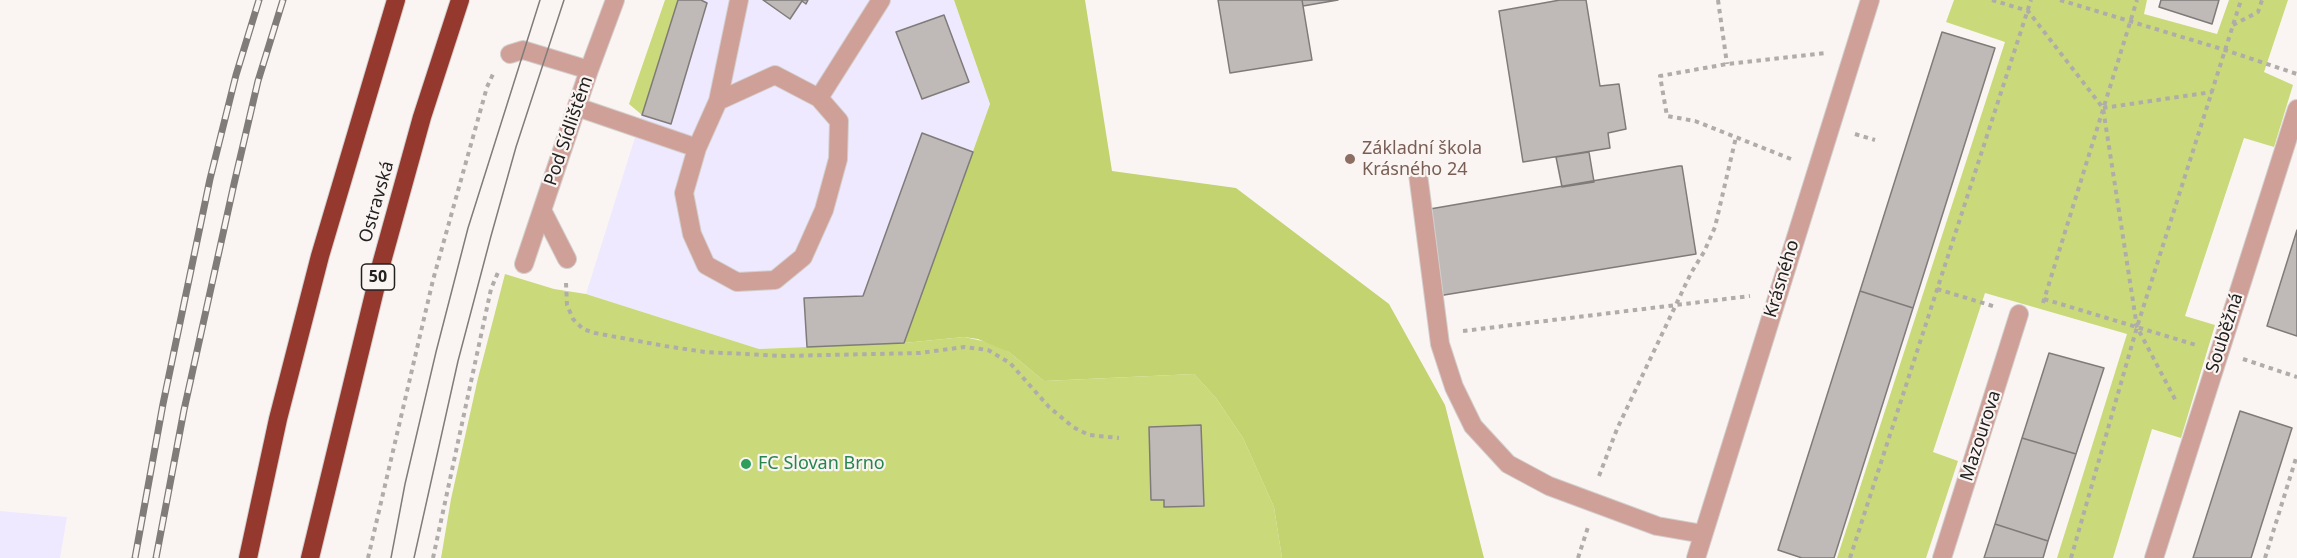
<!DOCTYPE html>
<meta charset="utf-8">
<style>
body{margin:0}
canvas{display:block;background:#faf5f3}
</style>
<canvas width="2297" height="558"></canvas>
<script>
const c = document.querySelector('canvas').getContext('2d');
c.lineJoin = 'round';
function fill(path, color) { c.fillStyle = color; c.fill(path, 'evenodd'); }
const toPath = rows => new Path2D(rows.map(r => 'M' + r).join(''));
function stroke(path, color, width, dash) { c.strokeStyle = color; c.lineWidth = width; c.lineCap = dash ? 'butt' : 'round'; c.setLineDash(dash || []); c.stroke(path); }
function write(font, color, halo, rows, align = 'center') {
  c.font = font + ' "Noto Sans",sans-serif'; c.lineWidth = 4.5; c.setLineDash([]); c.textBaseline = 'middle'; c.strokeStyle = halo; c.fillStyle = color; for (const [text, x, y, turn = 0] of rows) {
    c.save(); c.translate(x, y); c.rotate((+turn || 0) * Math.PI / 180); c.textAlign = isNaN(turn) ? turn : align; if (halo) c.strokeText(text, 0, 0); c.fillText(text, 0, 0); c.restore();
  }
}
fill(toPath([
 [678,0,954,0,990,104,904,343,759,349,586,294],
 [0,511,67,517,60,558,0,558]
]), '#eee9ff');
fill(toPath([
 [665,0,678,0,642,115,629,104],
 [1954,0,2147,0,2144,14,2217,34,2229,0,2288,0,2264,72,2293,85,2274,147,2244,138,2185,316,2215,325,2181,438,2152,429,2113,558,2057,558,2127,334,1985,293,1933,452,1958,461,1926,558,1837,558,2005,42,1946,22],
 [505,274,554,289,586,294,759,349,904,343,964,337,992,343,1009,352,1044,381,1194,374,1216,398,1243,438,1274,507,1282,558,441,558,451,499,478,378]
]), '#cada7a');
fill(toPath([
 [954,0,1085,0,1112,171,1236,188,1389,304,1445,405,1484,558,1282,558,1274,507,1243,438,1216,398,1194,374,1044,381,1009,352,978,339,964,337,904,343,990,104]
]), '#c3d36f');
const building = toPath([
 [678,0,701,0,707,3,671,124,642,115,678,0],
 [763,0,808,0,806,4,802,1,790,19,763,0],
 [1218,0,1302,0,1312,60,1230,73,1218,0],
 [1302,0,1338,0,1303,6,1302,0],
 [1560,0,1586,0,1600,86,1619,84,1626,129,1608,133,1610,148,1523,162,1499,11,1560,0],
 [2161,0,2219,0,2212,24,2159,7,2161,0],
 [944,15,969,82,922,99,896,32,944,15],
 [1942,32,1995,48,1913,308,1860,291,1942,32],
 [922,133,973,152,904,343,807,347,804,298,863,296,922,133],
 [1589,152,1594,182,1562,187,1556,157,1589,152],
 [1679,166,1682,166,1696,254,1444,295,1442,297,1430,209,1679,166],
 [2297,230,2297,336,2267,326,2297,230],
 [1860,291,1913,308,1834,558,1802,558,1778,550,1860,291],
 [2049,353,2104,368,2076,454,2022,438,2049,353],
 [2240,411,2292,428,2251,558,2193,558,2240,411],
 [1201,425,1204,506,1164,507,1164,500,1151,500,1149,427,1201,425],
 [2022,438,2076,454,2048,541,1995,524,2022,438],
 [1995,524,2048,541,2043,558,1984,558,1995,524]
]);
fill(building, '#bfbab8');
stroke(building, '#7f7b79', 1.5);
const minor = toPath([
 [510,54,523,50,589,70],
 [819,98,881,0],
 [718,101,739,0],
 [577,107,697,148,684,193,692,234,706,265,737,282,775,280,803,257,824,210,838,159,839,121,819,98,775,75,718,101,697,148],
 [1418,174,1440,344,1454,387,1473,426,1508,464,1549,486,1657,526,1703,534],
 [542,210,567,259],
 [524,264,589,70,615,0],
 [1696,558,1870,0],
 [1942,558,2019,314],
 [2154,558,2297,109]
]);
const highway = toPath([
 [248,558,278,419,320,256,396,0],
 [310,558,381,265,422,117,460,0]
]);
stroke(minor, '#d3cfcd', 20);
stroke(highway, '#d3cfcd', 20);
stroke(toPath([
 [1718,0,1727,64],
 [1992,0,2028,11,2103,108,2137,327,2176,401],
 [2060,0,2225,50,2297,74],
 [2233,25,2258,12,2262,0],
 [2103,108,2212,92],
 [1855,134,1875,140],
 [1791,159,1695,121,1667,116,1660,76,1727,64,1826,53],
 [566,283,567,305,573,319,583,329,595,333,665,346,705,352,784,356,920,353,964,347,988,350,1010,363,1049,407,1073,427,1089,435,1119,438],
 [1937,289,1996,307],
 [2044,299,2196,345],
 [2043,303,2137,0],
 [1463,331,1750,296],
 [2243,359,2297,377],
 [1599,476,1617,429,1691,273,1704,252,1715,227,1736,137],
 [368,558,433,280,487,87,494,72],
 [433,558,491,289,499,270],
 [1578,558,1588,527],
 [1850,558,2031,0],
 [2071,558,2137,327,2241,0],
 [2265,558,2297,455]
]), '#b0acaa', 4, [4.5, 4.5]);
stroke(minor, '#cfa098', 18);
stroke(highway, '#95382d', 18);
stroke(toPath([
 [391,558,405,484,436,352,468,228,540,0],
 [414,558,458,361,491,236,516,147,564,0]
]), '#7f7c7a', 1.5);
const rail = toPath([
 [135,558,163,404,210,179,236,75,259,0],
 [156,558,184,410,234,184,258,81,283,0]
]);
stroke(rail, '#7f7c7a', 7);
stroke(rail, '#faf5f3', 4.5, [14]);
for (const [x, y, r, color] of [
 [1350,159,6,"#8d6e63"],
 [746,464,6,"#2e9e5b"]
]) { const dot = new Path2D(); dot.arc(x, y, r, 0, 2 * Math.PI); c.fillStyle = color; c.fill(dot); stroke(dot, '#faf5f3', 2); }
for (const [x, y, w] of [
 [378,277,33]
]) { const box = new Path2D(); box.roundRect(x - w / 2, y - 13, w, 26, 4.5); c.fillStyle = '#faf5f3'; c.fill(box); stroke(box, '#232120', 1.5); }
write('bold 16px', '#232120', null, [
 ["50",378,277]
]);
write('18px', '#232120', '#faf5f3', [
 ["Pod Sídlištěm",569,131,-71],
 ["Ostravská",377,202,-74],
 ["Krásného",1782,279,-73],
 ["Souběžná",2225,333,-72],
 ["Mazourova",1981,436,-72]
]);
write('18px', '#785e54', '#faf5f3', [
 ["Základní škola",1362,149],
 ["Krásného 24",1362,170]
], 'left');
write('18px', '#27864d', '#faf5f3', [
 ["FC Slovan Brno",758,464]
], 'left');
</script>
